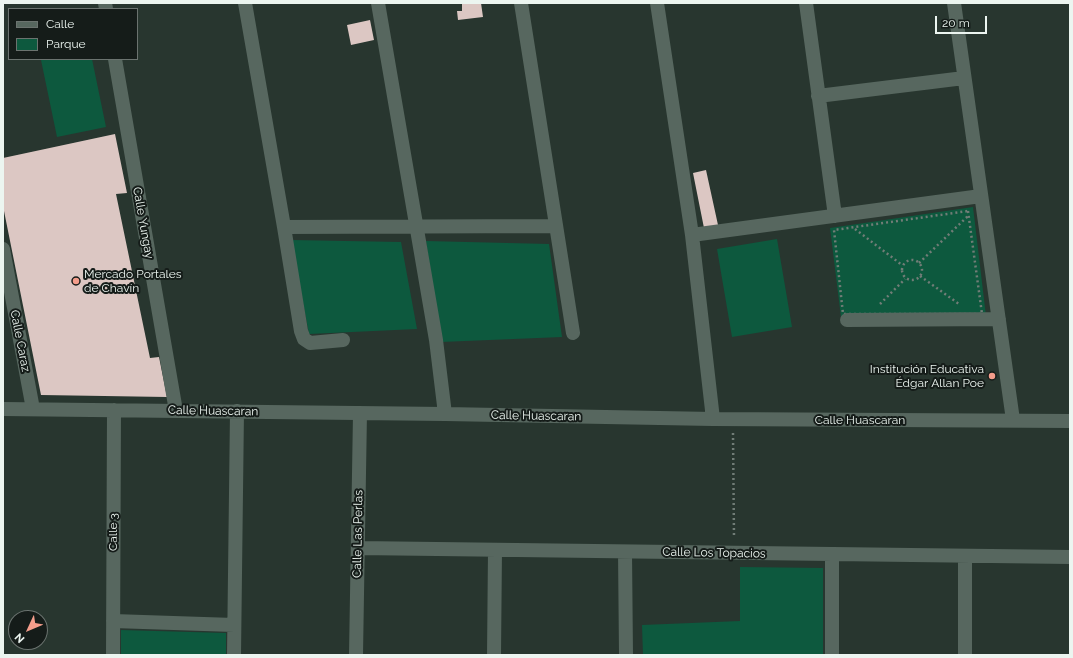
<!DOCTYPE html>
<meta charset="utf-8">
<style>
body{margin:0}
#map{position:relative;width:1073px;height:658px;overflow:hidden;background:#28362f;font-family:Raleway,sans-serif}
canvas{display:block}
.frame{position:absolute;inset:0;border:4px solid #ecf5f0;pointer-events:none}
.legend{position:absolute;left:8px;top:8px;width:130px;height:52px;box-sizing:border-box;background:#151c19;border:1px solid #6b736f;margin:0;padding:5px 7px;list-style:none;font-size:12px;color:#ecf5f0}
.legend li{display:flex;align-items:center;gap:8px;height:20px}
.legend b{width:20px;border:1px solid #6b736f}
.north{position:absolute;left:8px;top:610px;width:40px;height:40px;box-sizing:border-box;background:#151c19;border:1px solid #6b736f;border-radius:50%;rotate:226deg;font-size:11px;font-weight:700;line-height:16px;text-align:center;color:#ecf5f0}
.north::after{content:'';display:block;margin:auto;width:14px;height:18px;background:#f49d8b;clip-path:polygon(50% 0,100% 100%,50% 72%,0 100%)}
.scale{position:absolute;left:935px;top:16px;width:52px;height:18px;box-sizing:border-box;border:2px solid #ecf5f0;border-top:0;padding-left:5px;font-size:12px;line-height:14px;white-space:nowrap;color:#ecf5f0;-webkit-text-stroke:3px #151c19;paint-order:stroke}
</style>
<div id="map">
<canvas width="1073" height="658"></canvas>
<div class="frame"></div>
<ul class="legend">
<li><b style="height:5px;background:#57675f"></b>Calle</li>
<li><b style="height:11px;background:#0d593e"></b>Parque</li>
</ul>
<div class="north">N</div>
<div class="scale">20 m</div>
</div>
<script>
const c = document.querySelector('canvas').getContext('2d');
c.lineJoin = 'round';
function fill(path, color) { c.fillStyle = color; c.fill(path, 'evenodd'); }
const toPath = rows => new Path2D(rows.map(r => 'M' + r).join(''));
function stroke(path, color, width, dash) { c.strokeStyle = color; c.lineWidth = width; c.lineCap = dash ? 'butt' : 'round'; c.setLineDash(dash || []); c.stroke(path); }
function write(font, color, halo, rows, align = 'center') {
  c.font = font + ' Raleway,sans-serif'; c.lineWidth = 4; c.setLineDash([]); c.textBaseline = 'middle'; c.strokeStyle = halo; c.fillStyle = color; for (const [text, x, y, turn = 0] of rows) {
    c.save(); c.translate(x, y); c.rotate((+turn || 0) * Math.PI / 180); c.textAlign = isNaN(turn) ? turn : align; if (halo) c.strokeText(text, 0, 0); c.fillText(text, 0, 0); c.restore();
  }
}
fill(toPath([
 [48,59,92,59,106,127,57,137,41,60],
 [973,207,986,316,841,317,830,228],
 [777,239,792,327,732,337,717,249],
 [291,240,401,242,417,329,309,334],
 [426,241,549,244,562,337,441,342],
 [740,567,823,568,823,655,643,655,642,625,740,621],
 [121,630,226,633,226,655,121,655]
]), '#0d593e');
fill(toPath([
 [462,3,481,3,483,17,458,20,457,11,462,11],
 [370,20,374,40,351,45,347,25],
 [115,134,127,193,116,194,150,358,159,357,167,397,41,395,3,206,3,158],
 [706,170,718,225,704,228,693,173]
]), '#dcc7c3');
stroke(toPath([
 [968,211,982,314,843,314,834,230,968,211],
 [855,229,902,265],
 '902 270a10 10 0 1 1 20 0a10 10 0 1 1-20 0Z',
 [919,263,968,216],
 [920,276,959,304],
 [880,304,905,279],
 [733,433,734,538]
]), '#717d77', 2.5, [2, 3]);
stroke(toPath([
 [105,3,106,9],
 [245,3,284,227,301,331,304,339,310,343,343,340],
 [378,3,436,340,445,414],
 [521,3,573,333],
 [657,3,692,235,713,419],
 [806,3,835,216],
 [954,3,1013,420],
 [115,59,176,411],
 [818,96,964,78],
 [284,227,555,226],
 [692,235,981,196],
 [3,249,33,409],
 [847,320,999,319],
 [3,409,445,414,713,419,1070,421],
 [358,548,1070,557],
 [625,552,626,655],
 [832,554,832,655],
 [965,556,965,655],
 [113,621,234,625],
 [113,655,114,410],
 [234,655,237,411],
 [356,655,360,413],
 [494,655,495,550]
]), '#57675f', 14);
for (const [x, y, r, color] of [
 [76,281,4,"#f49d8b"],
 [992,376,4,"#f49d8b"]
]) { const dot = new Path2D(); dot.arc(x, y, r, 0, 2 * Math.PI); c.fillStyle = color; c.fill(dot); stroke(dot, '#151c19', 1.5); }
write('12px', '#ecf5f0', '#151c19', [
 ["Calle Yungay",143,223,80],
 ["Calle Caraz",20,341,79],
 ["Calle Huascaran",213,411,1],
 ["Calle Huascaran",536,416,1],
 ["Calle Huascaran",860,420],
 ["Calle 3",113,532,-90],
 ["Calle Las Perlas",358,534,-89],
 ["Calle Los Topacios",714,553,1]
]);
write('12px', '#ecf5f0', '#151c19', [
 ["Mercado Portales",84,274],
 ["de Chavín",84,288],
 ["Institución Educativa",984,369,"right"],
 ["Édgar Allan Poe",984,383,"right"]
], 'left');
</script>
